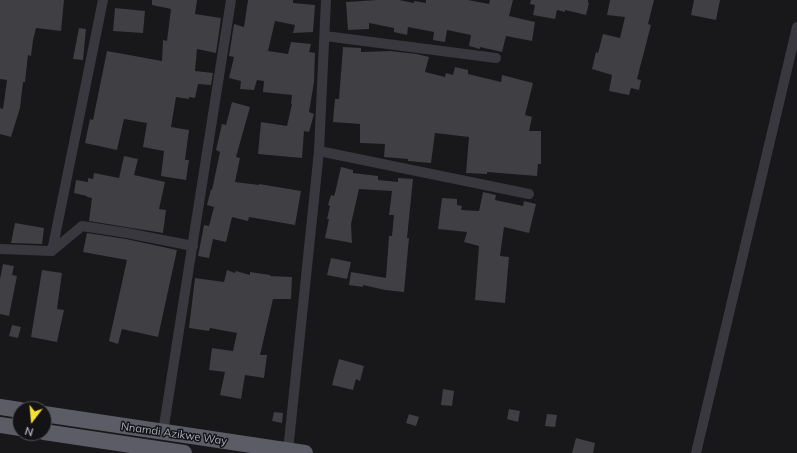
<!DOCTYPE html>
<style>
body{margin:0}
#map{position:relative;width:797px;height:453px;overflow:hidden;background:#18171a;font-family:Mulish,sans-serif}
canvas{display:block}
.north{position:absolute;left:12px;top:401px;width:40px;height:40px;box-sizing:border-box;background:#131215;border:1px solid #4f4f57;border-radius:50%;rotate:196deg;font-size:11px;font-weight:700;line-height:16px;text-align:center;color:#a9abba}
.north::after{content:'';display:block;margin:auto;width:14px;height:18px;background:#f6e233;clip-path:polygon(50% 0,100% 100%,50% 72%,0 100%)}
</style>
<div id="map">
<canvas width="797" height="453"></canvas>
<div class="north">N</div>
</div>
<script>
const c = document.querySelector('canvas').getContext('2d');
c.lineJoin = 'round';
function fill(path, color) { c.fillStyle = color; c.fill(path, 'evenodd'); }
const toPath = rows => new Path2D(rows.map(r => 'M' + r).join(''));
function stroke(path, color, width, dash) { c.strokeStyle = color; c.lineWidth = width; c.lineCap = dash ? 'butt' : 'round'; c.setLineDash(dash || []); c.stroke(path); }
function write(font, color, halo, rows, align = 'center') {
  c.font = font + ' Mulish,sans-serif'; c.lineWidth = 3; c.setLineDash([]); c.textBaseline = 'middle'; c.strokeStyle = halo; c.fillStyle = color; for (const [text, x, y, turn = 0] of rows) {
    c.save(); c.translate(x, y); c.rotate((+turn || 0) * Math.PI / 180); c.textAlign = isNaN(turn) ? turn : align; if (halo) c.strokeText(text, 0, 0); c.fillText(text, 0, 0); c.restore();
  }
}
fill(toPath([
 [0,0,64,0,61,31,36,28,33,40,31,56,28,55,25,82,23,82,20,108,11,137,0,134,0,108,3,109,7,80,0,79],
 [152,0,197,0,195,14,221,18,216,53,197,49,195,71,213,73,211,85,198,84,195,98,189,97,189,99,176,97,171,127,189,130,185,160,189,160,186,180,161,176,164,151,143,147,147,123,124,119,117,150,85,143,90,119,93,120,107,51,162,61,163,40,167,41,171,9,152,5],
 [248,0,293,0,293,3,315,5,313,32,293,33,295,25,275,21,268,51,288,54,291,42,311,44,309,52,315,53,314,82,309,112,314,114,309,132,304,131,302,158,258,154,261,122,287,126,292,104,291,104,292,95,263,92,264,81,257,80,254,90,240,89,241,81,229,78,234,57,229,56,234,24,244,27],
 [377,0,399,0,414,3,414,1,426,3,426,0,468,0,489,4,490,0,513,0,509,16,535,22,532,41,506,36,502,52,480,47,480,49,469,46,471,35,447,30,445,42,433,40,434,32,408,27,407,35,394,32,394,28,369,23,369,29,348,30,346,2],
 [531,0,588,0,588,3,589,3,586,15,565,10,565,12,557,10,555,19,533,15,535,5,530,4],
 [610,0,654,0,648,24,651,25,637,79,641,80,639,90,631,88,629,95,609,91,612,75,592,69,596,52,598,53,603,34,620,38,625,17,607,15],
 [694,0,720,0,716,20,691,15],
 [115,8,145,11,143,33,113,31],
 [79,28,86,29,83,60,73,59],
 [343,47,361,48,361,52,390,51,417,54,429,57,425,72,445,77,446,73,453,75,455,67,468,70,468,74,501,82,502,75,533,83,525,115,532,117,529,131,541,131,541,164,538,164,537,176,487,172,487,174,466,173,469,137,435,133,431,163,408,161,408,159,384,157,385,144,360,143,360,124,333,122,335,99,339,99],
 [232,102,250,107,236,157,240,158,235,182,259,185,259,184,301,191,295,225,249,217,248,221,232,217,226,242,213,239,209,258,198,256,204,225,209,226,214,207,207,205,211,189,212,190,220,152,216,150,222,124,226,125],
 [124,156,138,159,134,175,165,182,159,209,166,210,163,233,89,221,92,198,87,197,87,196,74,193,76,180,88,182,88,178,93,179,94,173,119,178],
 [341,167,353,170,353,173,378,176,378,180,398,182,398,178,413,179,407,238,409,238,404,292,385,290,363,285,363,287,349,285,351,272,386,278,389,236,392,236,394,215,389,215,392,191,359,189,351,224,352,243,325,238,329,219,327,219,330,206,328,205,331,195,334,196,335,193],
 [483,192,496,195,495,200,523,206,524,201,536,204,529,233,504,227,500,256,509,257,505,303,475,300,479,246,464,242,467,232,438,229,442,198,457,199,457,205,462,206,461,210,479,211],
 [15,223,44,228,42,244,11,243],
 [87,233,126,239,177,250,158,337,122,329,118,344,109,341,127,260,83,252],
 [331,258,351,262,347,279,327,275],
 [3,264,14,266,12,275,17,276,9,316,0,314,0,279],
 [42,270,62,273,57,309,64,310,57,342,31,337],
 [227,270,235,273,236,271,250,275,250,272,270,275,270,276,292,277,291,299,273,299,260,355,267,355,264,378,245,375,241,399,220,395,225,372,209,370,212,348,233,351,237,333,210,328,209,331,189,328,195,278,224,282],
 [12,325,21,327,18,338,9,336],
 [339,359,364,366,360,381,356,379,353,390,332,385],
 [443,389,454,391,452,406,441,405],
 [509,409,520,411,518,422,507,419],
 [274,412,283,413,282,423,272,421],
 [409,414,419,417,416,426,406,423],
 [547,414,557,415,555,427,545,426],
 [576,438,595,443,593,453,572,453]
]), '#3f3f44');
stroke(toPath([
 [325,36,496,58],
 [319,151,529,194],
 [0,249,52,251,82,226,127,233,193,246],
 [52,251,103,0],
 [163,432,231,0],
 [288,451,319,151,326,0],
 [696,453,797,27]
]), '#39383f', 10);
stroke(toPath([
 [0,407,20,410],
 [44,414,305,453],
 [0,425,20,428],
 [44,432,184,453]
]), '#5c5c67', 16);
write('11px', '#a9abba', '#131215', [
 ["Nnamdi Azikwe Way",174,434,8]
]);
</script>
